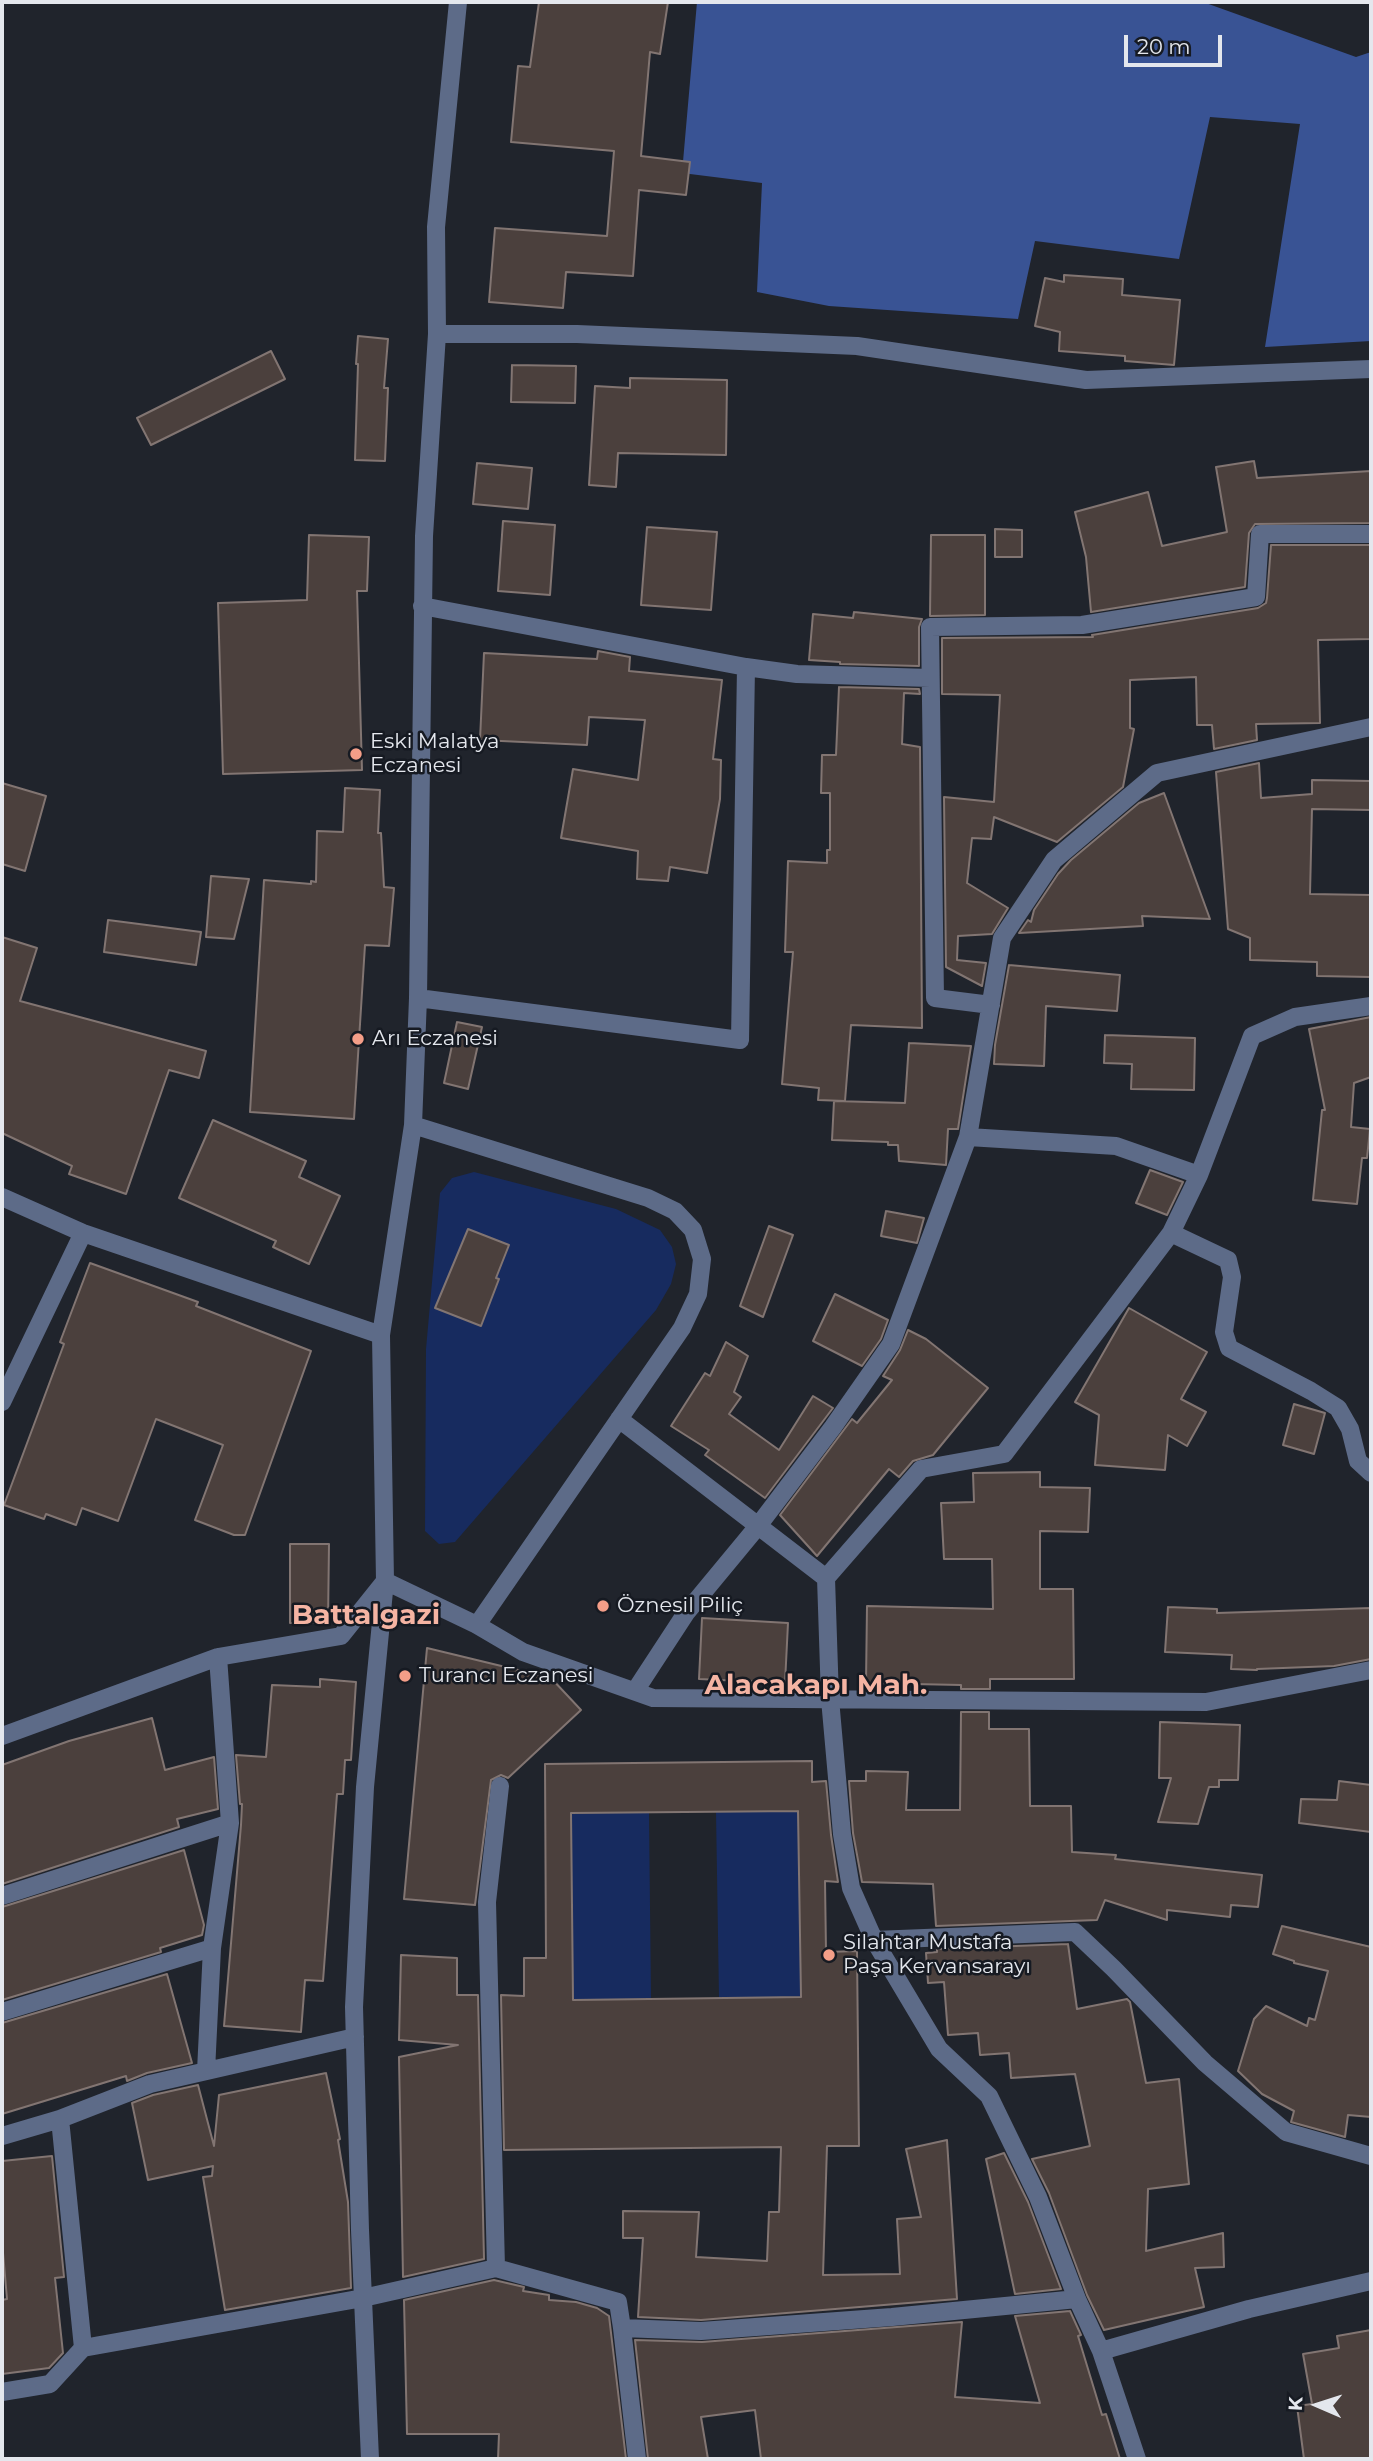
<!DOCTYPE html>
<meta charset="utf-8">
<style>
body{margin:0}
#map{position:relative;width:1373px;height:2461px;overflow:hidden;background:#20242c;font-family:Montserrat,sans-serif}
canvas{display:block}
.frame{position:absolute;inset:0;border:4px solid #e4e7ed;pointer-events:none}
.north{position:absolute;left:1282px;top:2370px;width:70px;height:70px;-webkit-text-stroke:5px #161a22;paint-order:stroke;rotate:273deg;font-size:19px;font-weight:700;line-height:28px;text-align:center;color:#e4e7ed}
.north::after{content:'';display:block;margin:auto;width:24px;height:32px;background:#e4e7ed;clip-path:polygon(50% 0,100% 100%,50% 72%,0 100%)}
.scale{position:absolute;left:1124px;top:35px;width:98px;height:32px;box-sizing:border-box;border:4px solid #e4e7ed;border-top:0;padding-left:9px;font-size:21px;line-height:24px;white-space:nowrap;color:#e4e7ed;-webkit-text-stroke:5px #161a22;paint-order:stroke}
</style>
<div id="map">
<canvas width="1373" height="2461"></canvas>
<div class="frame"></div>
<div class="north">K</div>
<div class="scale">20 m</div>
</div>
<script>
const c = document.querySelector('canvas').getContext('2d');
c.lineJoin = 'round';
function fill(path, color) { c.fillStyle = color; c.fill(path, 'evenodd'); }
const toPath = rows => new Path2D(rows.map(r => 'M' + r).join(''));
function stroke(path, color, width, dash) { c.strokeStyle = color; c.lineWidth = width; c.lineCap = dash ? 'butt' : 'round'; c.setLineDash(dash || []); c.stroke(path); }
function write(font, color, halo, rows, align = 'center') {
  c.font = font + ' Montserrat,sans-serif'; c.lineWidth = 5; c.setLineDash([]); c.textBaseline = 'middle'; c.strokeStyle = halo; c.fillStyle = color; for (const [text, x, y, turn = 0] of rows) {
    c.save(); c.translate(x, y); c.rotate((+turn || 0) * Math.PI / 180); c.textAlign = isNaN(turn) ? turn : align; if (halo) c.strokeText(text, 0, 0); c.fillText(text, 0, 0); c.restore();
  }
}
fill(toPath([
 [474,1172,616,1209,660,1230,672,1247,676,1264,671,1284,656,1310,455,1542,439,1544,425,1531,426,1349,440,1193,452,1178],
 [798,1811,801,1997,719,1998,716,1812],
 [571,1813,649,1813,651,1999,573,2000]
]), '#172b5f');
fill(toPath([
 [697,2,1203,2,1356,57,1371,52,1371,341,1265,347,1300,124,1210,117,1179,259,1035,241,1018,319,829,306,757,292,762,183,682,173]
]), '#395394');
const building = toPath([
 [539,2,668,2,660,54,650,52,641,156,690,162,686,195,639,190,633,276,566,272,563,308,489,302,495,228,607,236,614,151,511,142,518,66,530,67,539,2],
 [1064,275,1123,279,1122,295,1180,300,1174,365,1125,361,1125,356,1059,351,1060,332,1035,326,1045,278,1064,282,1064,275],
 [358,336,388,339,384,388,388,388,385,461,355,460,358,364,356,364,358,336],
 [271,351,285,379,151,445,137,418,271,351],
 [512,365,576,366,575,403,511,402,512,365],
 [630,378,727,380,726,455,618,453,616,487,589,485,595,386,630,388,630,378],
 [1254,461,1257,478,1371,471,1371,523,1255,524,1249,533,1245,587,1091,612,1086,557,1075,512,1148,492,1162,546,1227,532,1216,467,1254,461],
 [477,463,532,468,528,509,473,504,477,463],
 [503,521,555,525,550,595,498,591,503,521],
 [647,527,717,532,711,610,641,605,647,527],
 [995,529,1022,530,1022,557,995,557,995,529],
 [309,535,369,537,367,591,357,591,362,770,223,774,218,603,307,600,309,535],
 [931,535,985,535,985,615,930,616,931,535],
 [1271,545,1371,545,1371,639,1318,640,1320,723,1256,724,1257,740,1214,749,1212,725,1197,725,1196,677,1130,680,1130,728,1134,729,1123,787,1057,842,994,817,991,839,972,838,967,883,1008,908,992,934,958,936,957,960,986,963,982,986,946,967,944,797,994,802,1000,695,942,694,942,638,1093,637,1092,635,1258,608,1266,603,1267,598,1271,545],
 [854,612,922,619,919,627,919,666,840,664,840,662,809,660,813,614,853,618,854,612],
 [598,651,630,657,629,671,722,680,713,759,721,760,720,799,707,873,670,867,668,881,637,879,638,851,561,838,573,769,638,780,645,720,589,717,587,745,480,740,484,653,597,659,598,651],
 [839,687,919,689,920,694,904,693,902,744,920,747,922,1028,851,1025,845,1101,818,1100,819,1088,782,1084,793,952,785,952,788,861,827,863,827,850,830,850,830,793,821,793,822,755,836,755,839,687],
 [1259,763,1261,798,1312,794,1312,780,1371,781,1371,810,1312,809,1310,894,1371,895,1371,977,1317,976,1317,962,1250,960,1250,938,1228,929,1216,772,1259,763],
 [2,783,46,796,25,871,2,864,2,783],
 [345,788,380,790,378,833,381,833,384,887,394,888,389,946,365,945,354,1119,250,1112,264,880,311,884,311,881,316,882,317,831,343,832,345,788],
 [1164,793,1210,919,1142,916,1143,926,1019,933,1028,920,1031,922,1034,910,1058,874,1071,860,1139,803,1164,793],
 [211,876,249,879,234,939,206,937,211,876],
 [108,920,201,932,196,965,104,952,108,920],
 [2,937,37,948,20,1001,206,1051,199,1078,169,1070,126,1194,69,1174,72,1166,2,1133,2,937],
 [1009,965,1120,975,1117,1011,1046,1006,1044,1066,994,1064,995,1045,1009,965],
 [1371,1017,1371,1077,1354,1083,1351,1127,1370,1129,1367,1158,1362,1158,1357,1204,1313,1200,1322,1110,1325,1110,1309,1029,1371,1017],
 [457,1022,482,1027,468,1089,444,1083,457,1022],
 [1105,1035,1195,1038,1194,1090,1131,1089,1132,1064,1104,1063,1105,1035],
 [909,1043,971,1046,958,1129,948,1129,946,1165,899,1161,898,1145,888,1145,888,1142,832,1140,834,1101,905,1103,909,1043],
 [213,1120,306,1161,299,1177,340,1196,309,1264,273,1247,276,1241,179,1198,213,1120],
 [1150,1170,1183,1182,1167,1215,1136,1203,1150,1170],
 [886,1211,924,1218,917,1243,881,1236,886,1211],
 [769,1226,793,1235,763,1317,740,1306,769,1226],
 [468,1229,509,1245,496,1278,499,1279,481,1326,435,1308,468,1229],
 [90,1263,198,1302,196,1306,311,1351,245,1535,234,1535,195,1520,223,1445,156,1419,118,1521,82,1508,76,1525,46,1514,44,1519,4,1505,64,1344,60,1342,90,1263],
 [835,1294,888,1320,881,1339,862,1366,813,1341,835,1294],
 [1129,1308,1207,1352,1181,1399,1206,1412,1187,1446,1168,1435,1165,1470,1095,1465,1099,1415,1075,1402,1129,1308],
 [908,1330,926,1339,988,1388,933,1455,913,1461,899,1477,889,1469,817,1556,780,1515,852,1419,857,1423,892,1380,883,1376,900,1350,908,1330],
 [726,1342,748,1356,734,1392,741,1397,729,1414,779,1450,813,1396,833,1408,765,1498,705,1455,709,1450,671,1426,705,1373,710,1376,726,1342],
 [1294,1404,1325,1413,1314,1454,1283,1445,1294,1404],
 [1040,1472,1040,1487,1090,1488,1088,1532,1040,1531,1040,1589,1073,1589,1074,1679,990,1679,990,1689,961,1689,961,1685,866,1683,867,1606,993,1609,992,1559,944,1559,941,1503,974,1502,973,1473,1040,1472],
 [290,1544,329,1544,328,1623,290,1623,290,1544],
 [1168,1607,1217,1609,1217,1613,1371,1608,1371,1659,1334,1666,1257,1669,1257,1670,1231,1669,1232,1655,1165,1652,1168,1607],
 [702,1618,788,1623,785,1683,699,1679,702,1618],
 [427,1648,551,1678,581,1710,508,1778,501,1775,491,1780,475,1905,404,1899,427,1648],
 [320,1679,356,1682,351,1760,345,1760,343,1794,337,1794,323,1981,305,1980,301,2032,224,2026,241,1825,242,1804,240,1804,236,1755,266,1757,272,1685,320,1687,320,1679],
 [961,1712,989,1712,989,1729,1029,1729,1030,1806,1071,1806,1072,1852,1116,1855,1115,1859,1262,1875,1258,1907,1231,1905,1230,1917,1167,1910,1167,1920,1105,1900,1097,1920,936,1926,933,1884,862,1882,853,1833,849,1781,866,1781,866,1771,908,1772,906,1810,960,1810,961,1712],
 [152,1718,165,1770,214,1757,218,1809,177,1819,179,1827,2,1884,2,1765,69,1741,152,1718],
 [1160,1722,1240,1725,1238,1780,1219,1780,1219,1787,1209,1787,1198,1824,1158,1822,1171,1778,1159,1778,1160,1722],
 [812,1761,812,1782,826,1781,831,1835,838,1882,825,1881,826,1952,857,1951,859,2146,827,2146,823,2275,900,2274,897,2219,921,2217,906,2149,947,2140,957,2299,701,2320,638,2317,643,2238,623,2238,623,2211,699,2212,696,2257,767,2261,769,2212,779,2212,781,2147,504,2150,501,1995,524,1996,524,1958,546,1958,545,1764,812,1761],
 [798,1811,801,1997,573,2000,571,1813,798,1811],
 [1339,1781,1371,1785,1371,1832,1299,1823,1301,1799,1337,1800,1339,1781],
 [184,1850,204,1925,202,1935,160,1948,161,1952,2,2000,2,1907,184,1850],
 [1282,1926,1371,1947,1371,2117,1348,2115,1345,2137,1291,2122,1294,2111,1262,2094,1238,2071,1254,2019,1266,2006,1307,2026,1309,2018,1315,2020,1328,1971,1294,1963,1294,1961,1273,1954,1282,1926],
 [1068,1944,1077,2009,1127,1999,1130,2002,1146,2083,1179,2079,1189,2184,1148,2189,1146,2251,1223,2233,1224,2267,1195,2268,1204,2307,1104,2330,1087,2295,1049,2193,1032,2159,1090,2146,1075,2074,1011,2078,1009,2053,980,2055,978,2033,948,2035,944,1982,928,1983,926,1953,937,1952,937,1949,1068,1944],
 [401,1955,457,1958,457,1995,478,1995,484,2259,403,2277,399,2057,458,2045,399,2040,401,1955],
 [167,1974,192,2063,147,2073,127,2081,126,2076,2,2114,2,2023,167,1974],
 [326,2073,340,2139,338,2140,348,2202,351,2288,225,2310,203,2177,212,2176,213,2166,148,2180,132,2103,153,2095,198,2085,214,2146,219,2095,326,2073],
 [1004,2153,1028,2202,1061,2289,1015,2294,986,2159,1004,2153],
 [52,2156,64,2277,55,2278,63,2353,49,2368,2,2374,2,2300,7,2299,2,2241,2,2161,52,2156],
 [494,2280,524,2287,523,2291,549,2295,549,2300,576,2302,597,2308,609,2316,626,2459,498,2459,499,2434,407,2434,404,2300,494,2280],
 [1070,2311,1081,2335,1078,2336,1102,2415,1106,2414,1120,2459,761,2459,755,2410,701,2417,708,2459,648,2459,635,2340,702,2342,962,2322,955,2397,1040,2403,1015,2316,1070,2311],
 [1371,2330,1371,2459,1304,2459,1297,2406,1312,2404,1303,2354,1339,2348,1337,2336,1371,2330]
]);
fill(building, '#4b403d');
stroke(building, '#827572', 2);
stroke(toPath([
 [437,334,577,334,857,346,1086,380,1371,369],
 [746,667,797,674,930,678],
 [418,998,740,1040,746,667,422,606],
 [991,1005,935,998,930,627,1082,625,1256,597,1260,534,1371,534],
 [413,1125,648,1198,675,1211,693,1230,702,1259,698,1294,682,1328,477,1625],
 [1199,1175,1116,1146,968,1137,1002,938,1054,860,1157,773,1371,727],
 [2,1197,83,1233,381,1335],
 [1171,1233,1228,1260,1232,1277,1224,1332,1229,1348,1311,1391,1338,1408,1350,1429,1358,1461,1371,1473],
 [2,1402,83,1233],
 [619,1419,826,1578,830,1699,842,1834,851,1888,874,1940,939,2049,989,2096,1038,2197,1077,2299,1101,2351,1137,2459],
 [826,1578,921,1469,1004,1454,1171,1233,1199,1175,1252,1036,1295,1017,1371,1006],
 [635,1691,686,1613,758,1526,833,1427,891,1344,968,1137],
 [2,1736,218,1657,341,1636,385,1581,477,1625,523,1652,653,1698,1206,1702,1371,1670],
 [2,1896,230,1823,218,1657],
 [874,1940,1075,1932,1114,1969,1205,2063,1286,2132,1371,2156],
 [212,1948,230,1823],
 [2,2012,212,1948,206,2071],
 [60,2119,83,2348,363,2298,496,2268,618,2302,622,2328],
 [2,2136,60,2119,150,2084,355,2037],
 [496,2268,487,1902,500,1786],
 [1101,2351,1249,2309,1371,2281],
 [2,2392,50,2384,83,2348],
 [370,2459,360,2230,354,2007,365,1787,385,1581,381,1335,413,1125,418,998,424,536,437,334,436,227,458,2],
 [637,2459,622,2328,701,2331,892,2317,1077,2299]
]), '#5d6b88', 18);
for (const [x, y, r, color] of [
 [356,754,7,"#f49e88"],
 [358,1039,7,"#f49e88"],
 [603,1606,7,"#f49e88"],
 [405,1676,7,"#f49e88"],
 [829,1955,7,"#f49e88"]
]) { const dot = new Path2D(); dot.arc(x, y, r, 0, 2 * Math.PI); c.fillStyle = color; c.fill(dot); stroke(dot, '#161a22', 2.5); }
write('21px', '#e4e7ed', '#161a22', [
 ["Eski Malatya",370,742],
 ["Eczanesi",370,766],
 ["Arı Eczanesi",372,1039],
 ["Öznesil Piliç",617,1606],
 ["Turancı Eczanesi",419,1676],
 ["Silahtar Mustafa",843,1943],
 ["Paşa Kervansarayı",843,1967]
], 'left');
write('bold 28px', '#f5b4a3', '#161a22', [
 ["Battalgazi",366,1616],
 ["Alacakapı Mah.",816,1686]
]);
</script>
